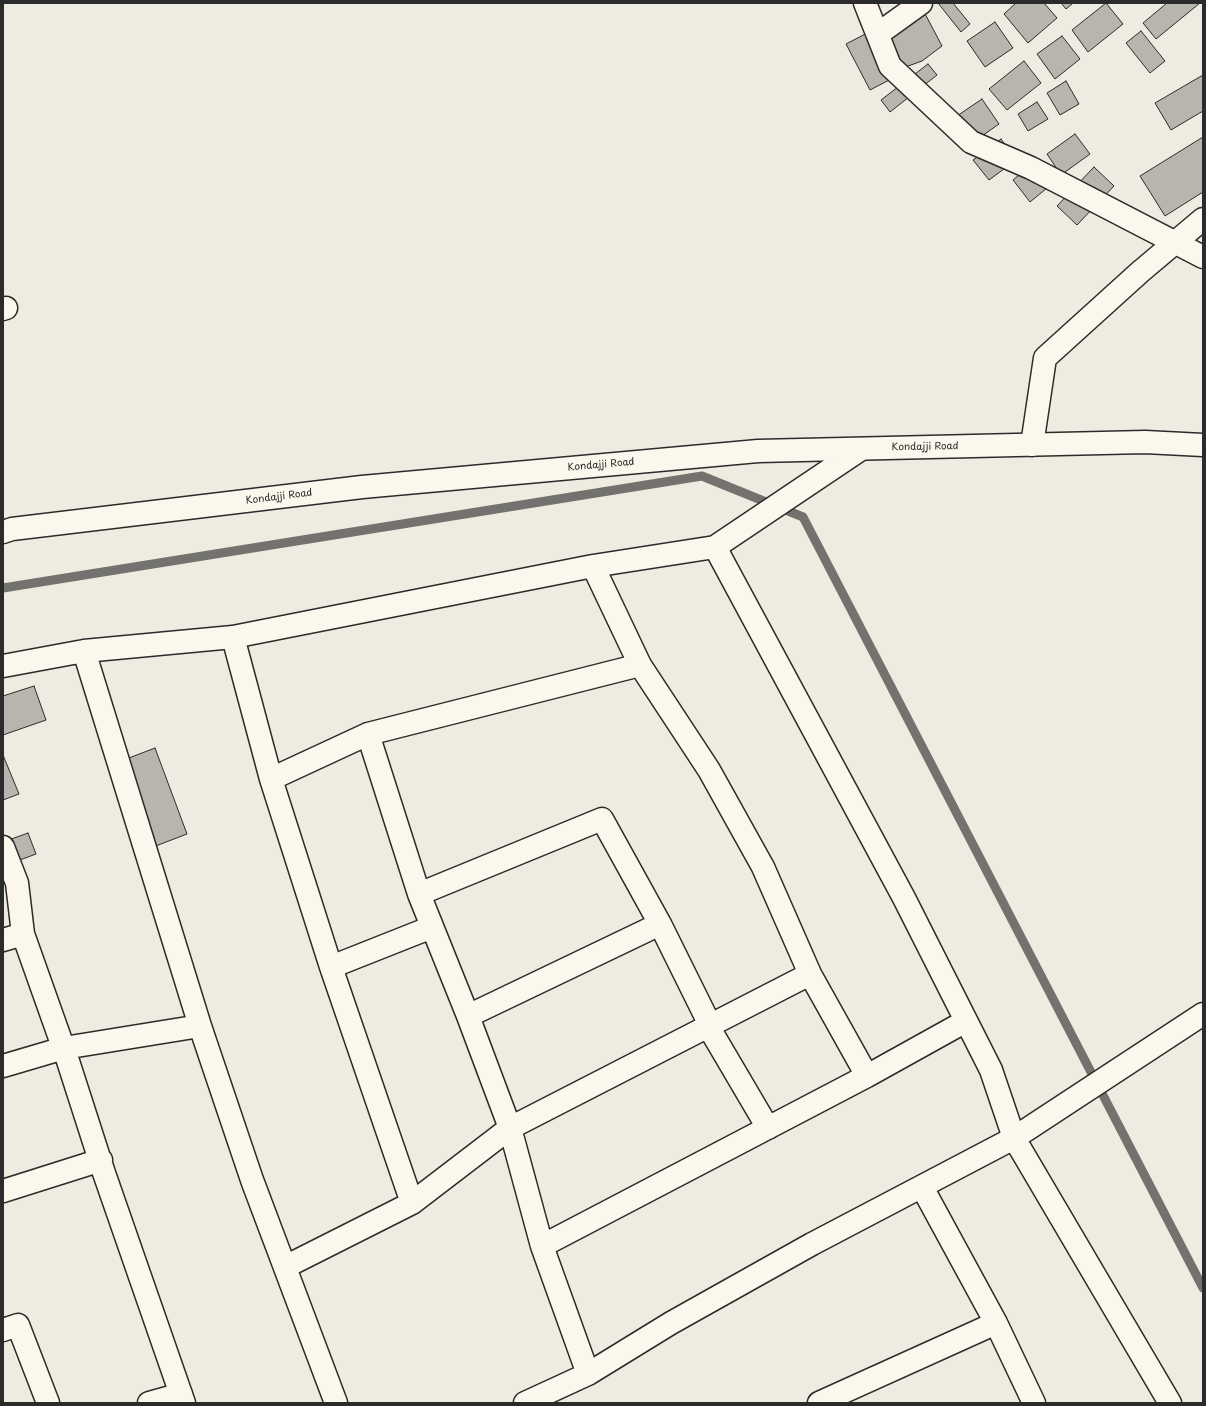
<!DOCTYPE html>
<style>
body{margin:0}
#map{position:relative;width:1206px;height:1406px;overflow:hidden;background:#eeebe0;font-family:"Playpen Sans",sans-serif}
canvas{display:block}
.frame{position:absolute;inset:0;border:4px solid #2b2b2b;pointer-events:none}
</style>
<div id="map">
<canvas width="1206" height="1406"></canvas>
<div class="frame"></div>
</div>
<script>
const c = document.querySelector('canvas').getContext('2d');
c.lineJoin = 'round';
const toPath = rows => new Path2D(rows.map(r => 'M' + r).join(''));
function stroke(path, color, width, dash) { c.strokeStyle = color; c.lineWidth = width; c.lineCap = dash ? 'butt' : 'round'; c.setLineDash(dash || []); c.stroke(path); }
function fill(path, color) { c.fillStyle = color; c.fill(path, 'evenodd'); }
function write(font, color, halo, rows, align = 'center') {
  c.font = font + ' "Playpen Sans",sans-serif'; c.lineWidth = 3; c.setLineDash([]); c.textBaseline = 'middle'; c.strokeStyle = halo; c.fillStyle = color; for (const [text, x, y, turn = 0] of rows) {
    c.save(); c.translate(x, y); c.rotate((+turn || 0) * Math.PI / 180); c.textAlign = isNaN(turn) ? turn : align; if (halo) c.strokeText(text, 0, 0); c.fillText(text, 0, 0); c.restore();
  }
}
stroke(toPath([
 [3,588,702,476,803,517,1203,1288]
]), '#74726e', 9);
const building = toPath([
 [938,3,953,3,970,24,961,32,938,3],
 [1016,3,1044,3,1057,18,1028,43,1004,14,1016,3],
 [1061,3,1073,3,1066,9,1061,3],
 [1106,3,1123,24,1088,52,1072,30,1106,3],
 [1167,3,1200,3,1156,39,1143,23,1167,3],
 [922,8,942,46,922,61,897,70,877,32,922,8],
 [995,22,1013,48,985,67,967,41,995,22],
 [871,31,895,77,870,90,846,44,871,31],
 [1141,31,1165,61,1150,73,1126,43,1141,31],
 [1062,36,1080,59,1055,79,1037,54,1062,36],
 [1024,61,1041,83,1007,110,989,89,1024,61],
 [928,64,937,75,890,112,881,100,928,64],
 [1203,75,1203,111,1171,130,1155,103,1203,75],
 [1066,81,1079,104,1060,115,1047,93,1066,81],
 [982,99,999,124,972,143,954,118,982,99],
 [1037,102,1048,119,1028,131,1018,114,1037,102],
 [1075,134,1090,154,1061,175,1047,154,1075,134],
 [1203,137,1203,192,1165,216,1140,176,1203,137],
 [1001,139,1016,160,989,180,973,160,1001,139],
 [1035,162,1052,184,1030,202,1013,180,1035,162],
 [1094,167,1114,186,1077,225,1057,206,1094,167],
 [34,686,46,720,3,735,3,696,34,686],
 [155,748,187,834,140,852,108,766,155,748],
 [3,755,19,794,3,800,3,755],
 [28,833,36,854,9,864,3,842,28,833]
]);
fill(building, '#b8b5ae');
stroke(building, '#2b2b2b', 1);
const street = toPath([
 [865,3,890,66,971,142,1031,168,1203,257],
 [878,34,921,3],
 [3,309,6,308],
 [1032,445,1045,358,1140,272,1203,219],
 [715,547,861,449],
 [593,566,640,665,709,770,763,867,810,974,867,1076,966,1021],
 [233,637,271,779,331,967,412,1203],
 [84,651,200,1026],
 [3,666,84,651,233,637,593,566,715,547,904,898,991,1070,1014,1138,1170,1403],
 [271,779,368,734],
 [3,847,17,883,23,934],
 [419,894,368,734,640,665],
 [660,924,709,1023,708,1026,768,1128],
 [3,940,23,934,67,1058,104,1173,184,1403],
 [331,967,432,927],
 [3,1066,64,1048,200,1026,252,1180,336,1403],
 [922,1187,996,1323],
 [3,1191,101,1160],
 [542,1246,510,1128,810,974],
 [285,1267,412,1203,510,1128,468,1016,660,924,602,819,419,894,468,1016],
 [3,1330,18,1325,48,1403],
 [588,1374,542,1246,867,1076],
 [149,1403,181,1394],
 [525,1403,588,1374,671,1323,812,1244,1014,1138,1203,1014],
 [819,1403,996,1323,1034,1403]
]);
const secondary = toPath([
 [3,532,12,529,362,487,758,451,1145,442,1203,445]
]);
stroke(street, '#2b2b2b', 25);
stroke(secondary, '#2b2b2b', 25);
stroke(street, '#fbf7ec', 22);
stroke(secondary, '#fbf7ec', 22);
write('10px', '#2b2b2b', '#fbf7ec', [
 ["Kondajji Road",925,447,-1],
 ["Kondajji Road",601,465,-5],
 ["Kondajji Road",279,497,-7]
]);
</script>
